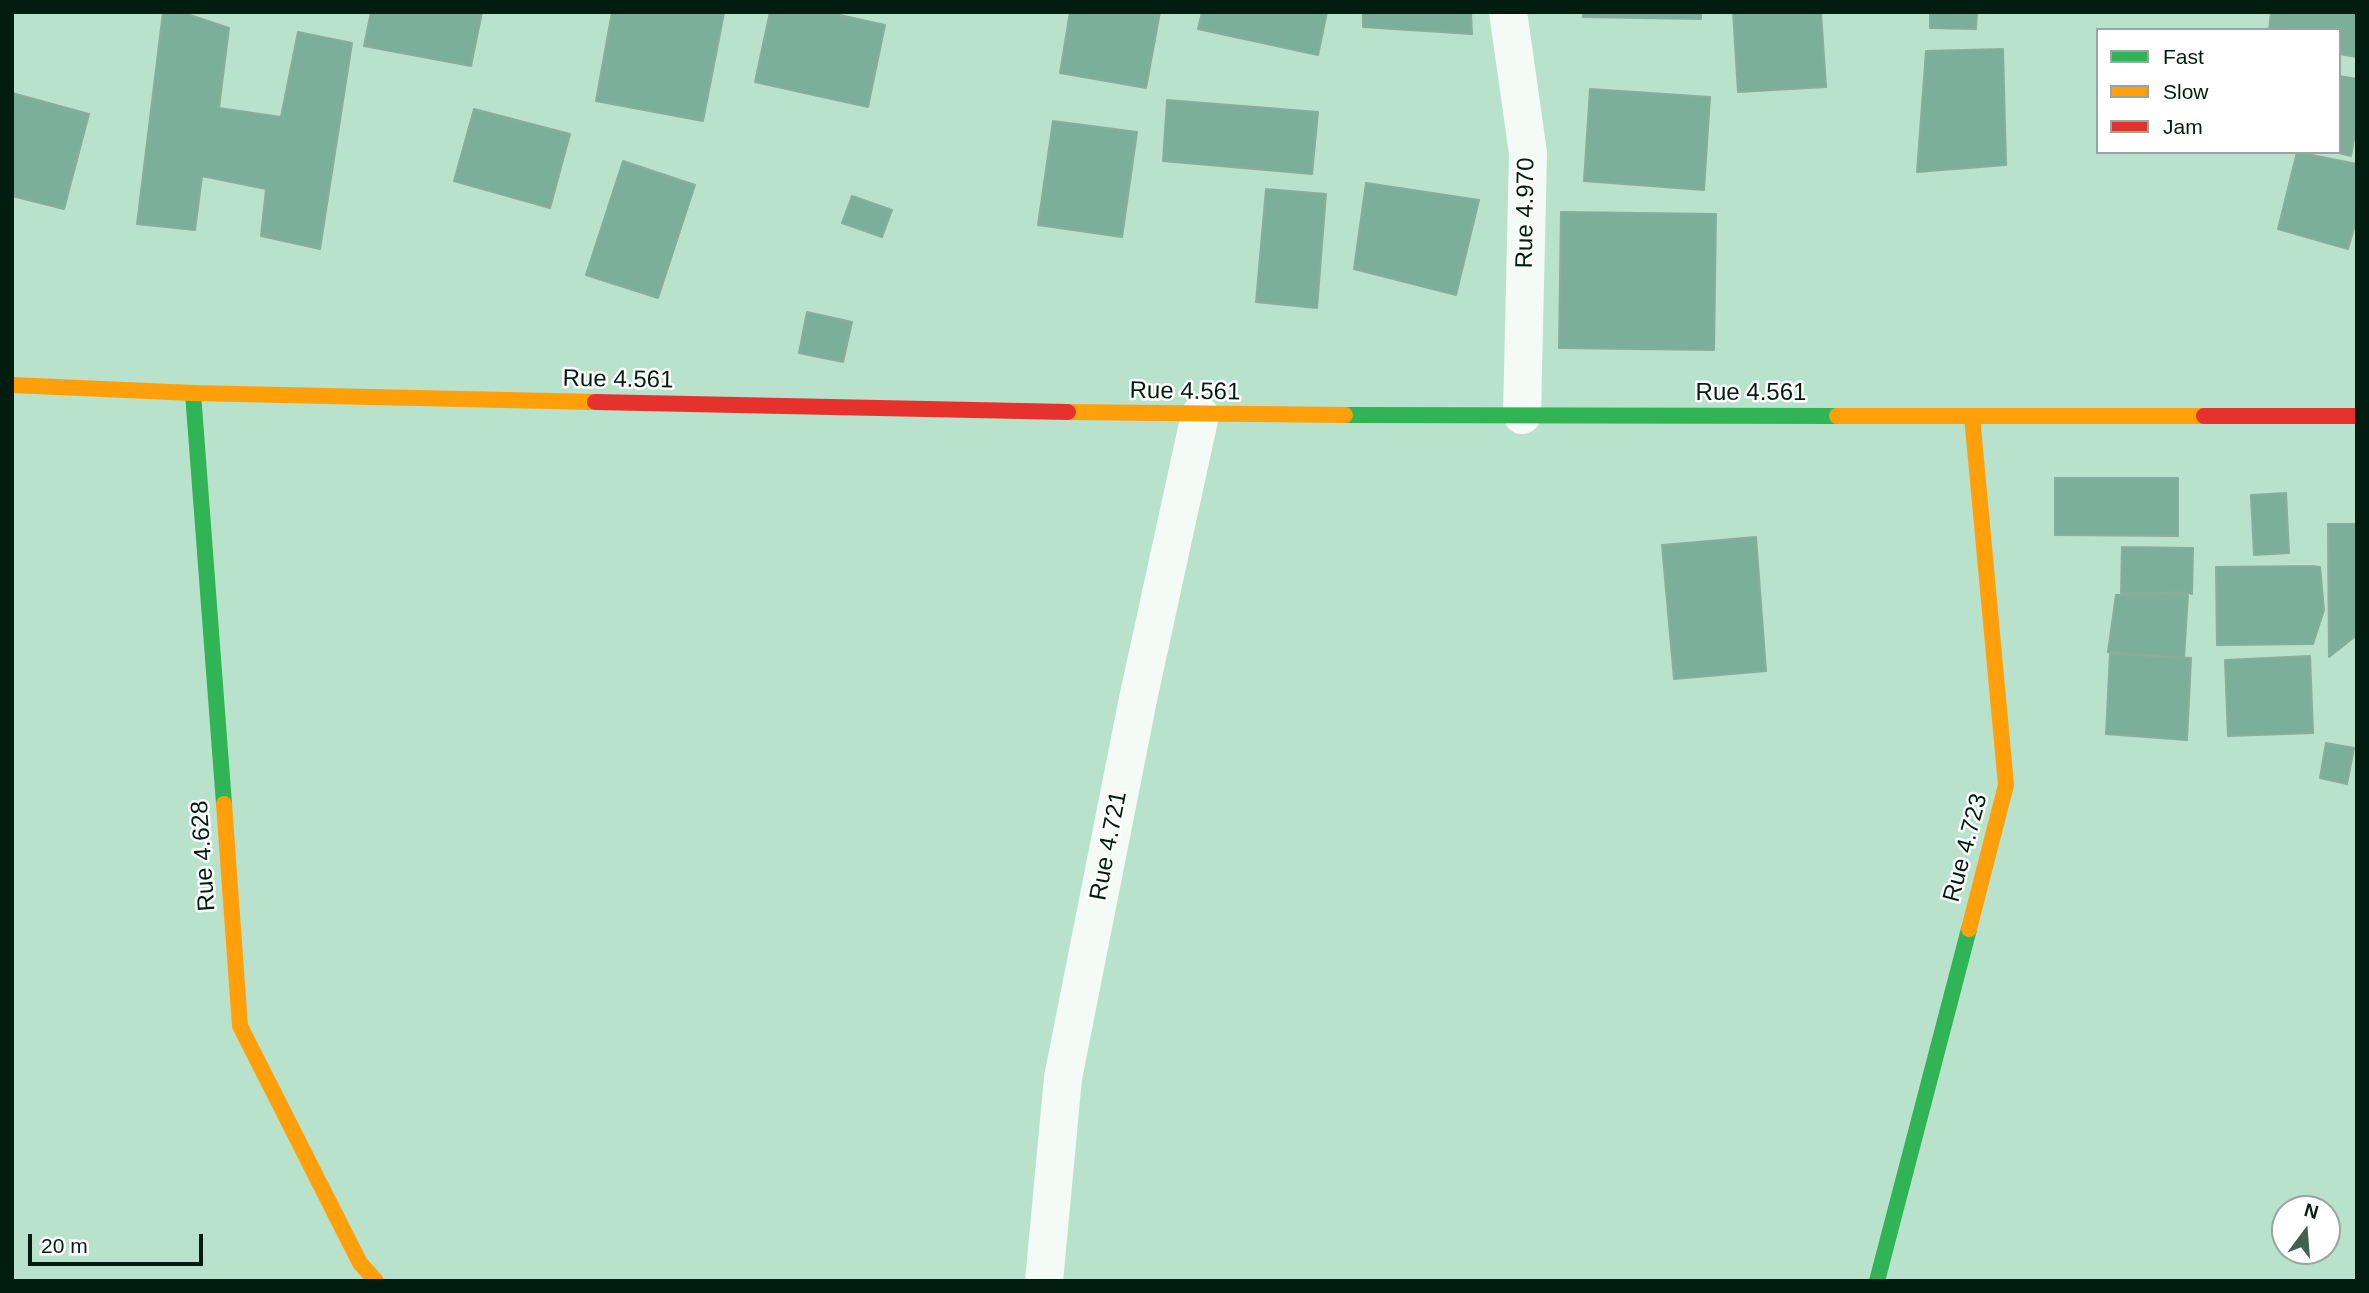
<!DOCTYPE html>
<style>
body{margin:0}
#map{position:relative;width:2369px;height:1293px;overflow:hidden;background:#b8e2cc;font-family:Helvetica,sans-serif}
canvas{display:block}
.frame{position:absolute;inset:0;border:14px solid #001d10;pointer-events:none}
.legend{position:absolute;left:2096px;top:28px;width:245px;height:126px;box-sizing:border-box;background:#fff;border:2px solid #99a59f;margin:0;padding:9px 12px;list-style:none;font-size:21px;color:#001d10}
.legend li{display:flex;align-items:center;gap:14px;height:35px}
.legend b{width:35px;border:2px solid #99a59f}
.north{position:absolute;left:2271px;top:1195px;width:70px;height:70px;box-sizing:border-box;background:#fff;border:2px solid #99a59f;border-radius:50%;rotate:16deg;font-size:19px;font-weight:700;line-height:28px;text-align:center;color:#001d10}
.north::after{content:'';display:block;margin:auto;width:24px;height:32px;background:#406252;clip-path:polygon(50% 0,100% 100%,50% 72%,0 100%)}
.scale{position:absolute;left:28px;top:1234px;width:175px;height:32px;box-sizing:border-box;border:4px solid #001d10;border-top:0;padding-left:9px;font-size:21px;line-height:24px;white-space:nowrap;color:#001d10;-webkit-text-stroke:5px #fff;paint-order:stroke}
</style>
<div id="map">
<canvas width="2369" height="1293"></canvas>
<div class="frame"></div>
<ul class="legend">
<li><b style="height:9px;background:#30b455"></b>Fast</li>
<li><b style="height:9px;background:#ff9f0a"></b>Slow</li>
<li><b style="height:9px;background:#e5322d"></b>Jam</li>
</ul>
<div class="north">N</div>
<div class="scale">20 m</div>
</div>
<script>
const c = document.querySelector('canvas').getContext('2d');
c.lineJoin = 'round';
function fill(path, color) { c.fillStyle = color; c.fill(path, 'evenodd'); }
const toPath = rows => new Path2D(rows.map(r => 'M' + r).join(''));
function stroke(path, color, width, dash) { c.strokeStyle = color; c.lineWidth = width; c.lineCap = dash ? 'butt' : 'round'; c.setLineDash(dash || []); c.stroke(path); }
function write(font, color, halo, rows, align = 'center') {
  c.font = font + ' Helvetica,sans-serif'; c.lineWidth = 5; c.setLineDash([]); c.textBaseline = 'middle'; c.strokeStyle = halo; c.fillStyle = color; for (const [text, x, y, turn = 0] of rows) {
    c.save(); c.translate(x, y); c.rotate((+turn || 0) * Math.PI / 180); c.textAlign = isNaN(turn) ? turn : align; if (halo) c.strokeText(text, 0, 0); c.fillText(text, 0, 0); c.restore();
  }
}
const building = toPath([
 [163,12,181,12,229,28,219,108,281,117,298,32,352,43,320,249,261,236,266,189,202,176,195,230,137,224,163,12],
 [371,12,482,12,471,66,364,46,371,12],
 [612,12,724,13,703,121,596,101,612,12],
 [770,12,826,12,885,25,868,107,755,82,770,12],
 [1070,12,1160,12,1146,88,1060,73,1070,12],
 [1202,12,1327,12,1318,55,1198,29,1202,12],
 [1363,12,1471,12,1472,34,1363,27,1363,12],
 [1583,12,1701,12,1701,19,1583,17,1583,12],
 [1733,12,1821,12,1826,87,1738,92,1733,12],
 [1930,12,1977,12,1976,29,1930,28,1930,12],
 [2271,12,2357,12,2357,57,2339,54,2339,30,2269,30,2271,12],
 [2003,49,2006,165,1917,172,1926,51,2003,49],
 [2339,76,2357,79,2357,123,2351,156,2335,152,2339,152,2339,76],
 [1590,89,1710,97,1704,190,1584,181,1590,89],
 [12,93,89,114,64,209,12,196,12,93],
 [1167,100,1318,112,1312,174,1163,161,1167,100],
 [474,109,570,134,550,208,454,181,474,109],
 [1053,121,1137,132,1122,237,1038,225,1053,121],
 [2297,152,2357,164,2357,218,2348,249,2278,229,2297,152],
 [623,161,695,185,658,298,586,275,623,161],
 [1366,183,1479,200,1456,295,1354,269,1366,183],
 [1266,189,1326,194,1317,308,1256,302,1266,189],
 [852,196,892,210,882,237,842,223,852,196],
 [1561,212,1716,214,1714,350,1559,348,1561,212],
 [807,312,852,322,843,362,799,353,807,312],
 [2055,478,2178,478,2178,536,2055,535,2055,478],
 [2286,493,2289,553,2254,555,2251,495,2286,493],
 [2328,524,2357,524,2357,635,2329,657,2328,524],
 [1756,537,1766,671,1674,679,1662,545,1756,537],
 [2122,547,2193,548,2192,594,2187,592,2121,593,2122,547],
 [2312,566,2320,567,2324,610,2313,644,2217,645,2216,567,2312,566],
 [2188,594,2184,658,2108,652,2116,595,2188,594],
 [2110,654,2191,658,2187,740,2106,734,2110,654],
 [2310,656,2313,733,2228,736,2225,660,2310,656],
 [2326,743,2354,748,2347,784,2320,778,2326,743]
]);
fill(building, '#7baf99');
stroke(building, '#8aac9a', 2);
stroke(toPath([
 [1508,12,1528,153,1522,415],
 [1044,1281,1063,1078,1138,699,1200,415]
]), '#f4fbf7', 38);
stroke(toPath([
 [193,393,224,804],
 [1345,415,1837,416],
 [1877,1281,1969,929]
]), '#30b455', 16);
stroke(toPath([
 [12,385,193,393,595,402],
 [1068,412,1345,415],
 [1837,416,2204,416],
 [224,804,240,1026,360,1263,376,1281],
 [1969,929,2006,785,1972,416]
]), '#ff9f0a', 16);
stroke(toPath([
 [595,402,1068,412],
 [2204,416,2357,416]
]), '#e5322d', 16);
write('24px', '#001d10', '#fff', [
 ["Rue 4.970",1526,213,-89],
 ["Rue 4.561",618,380,1],
 ["Rue 4.561",1185,392,1],
 ["Rue 4.561",1751,393],
 ["Rue 4.721",1109,846,-79],
 ["Rue 4.723",1966,848,-75],
 ["Rue 4.628",204,856,-94]
]);
</script>
